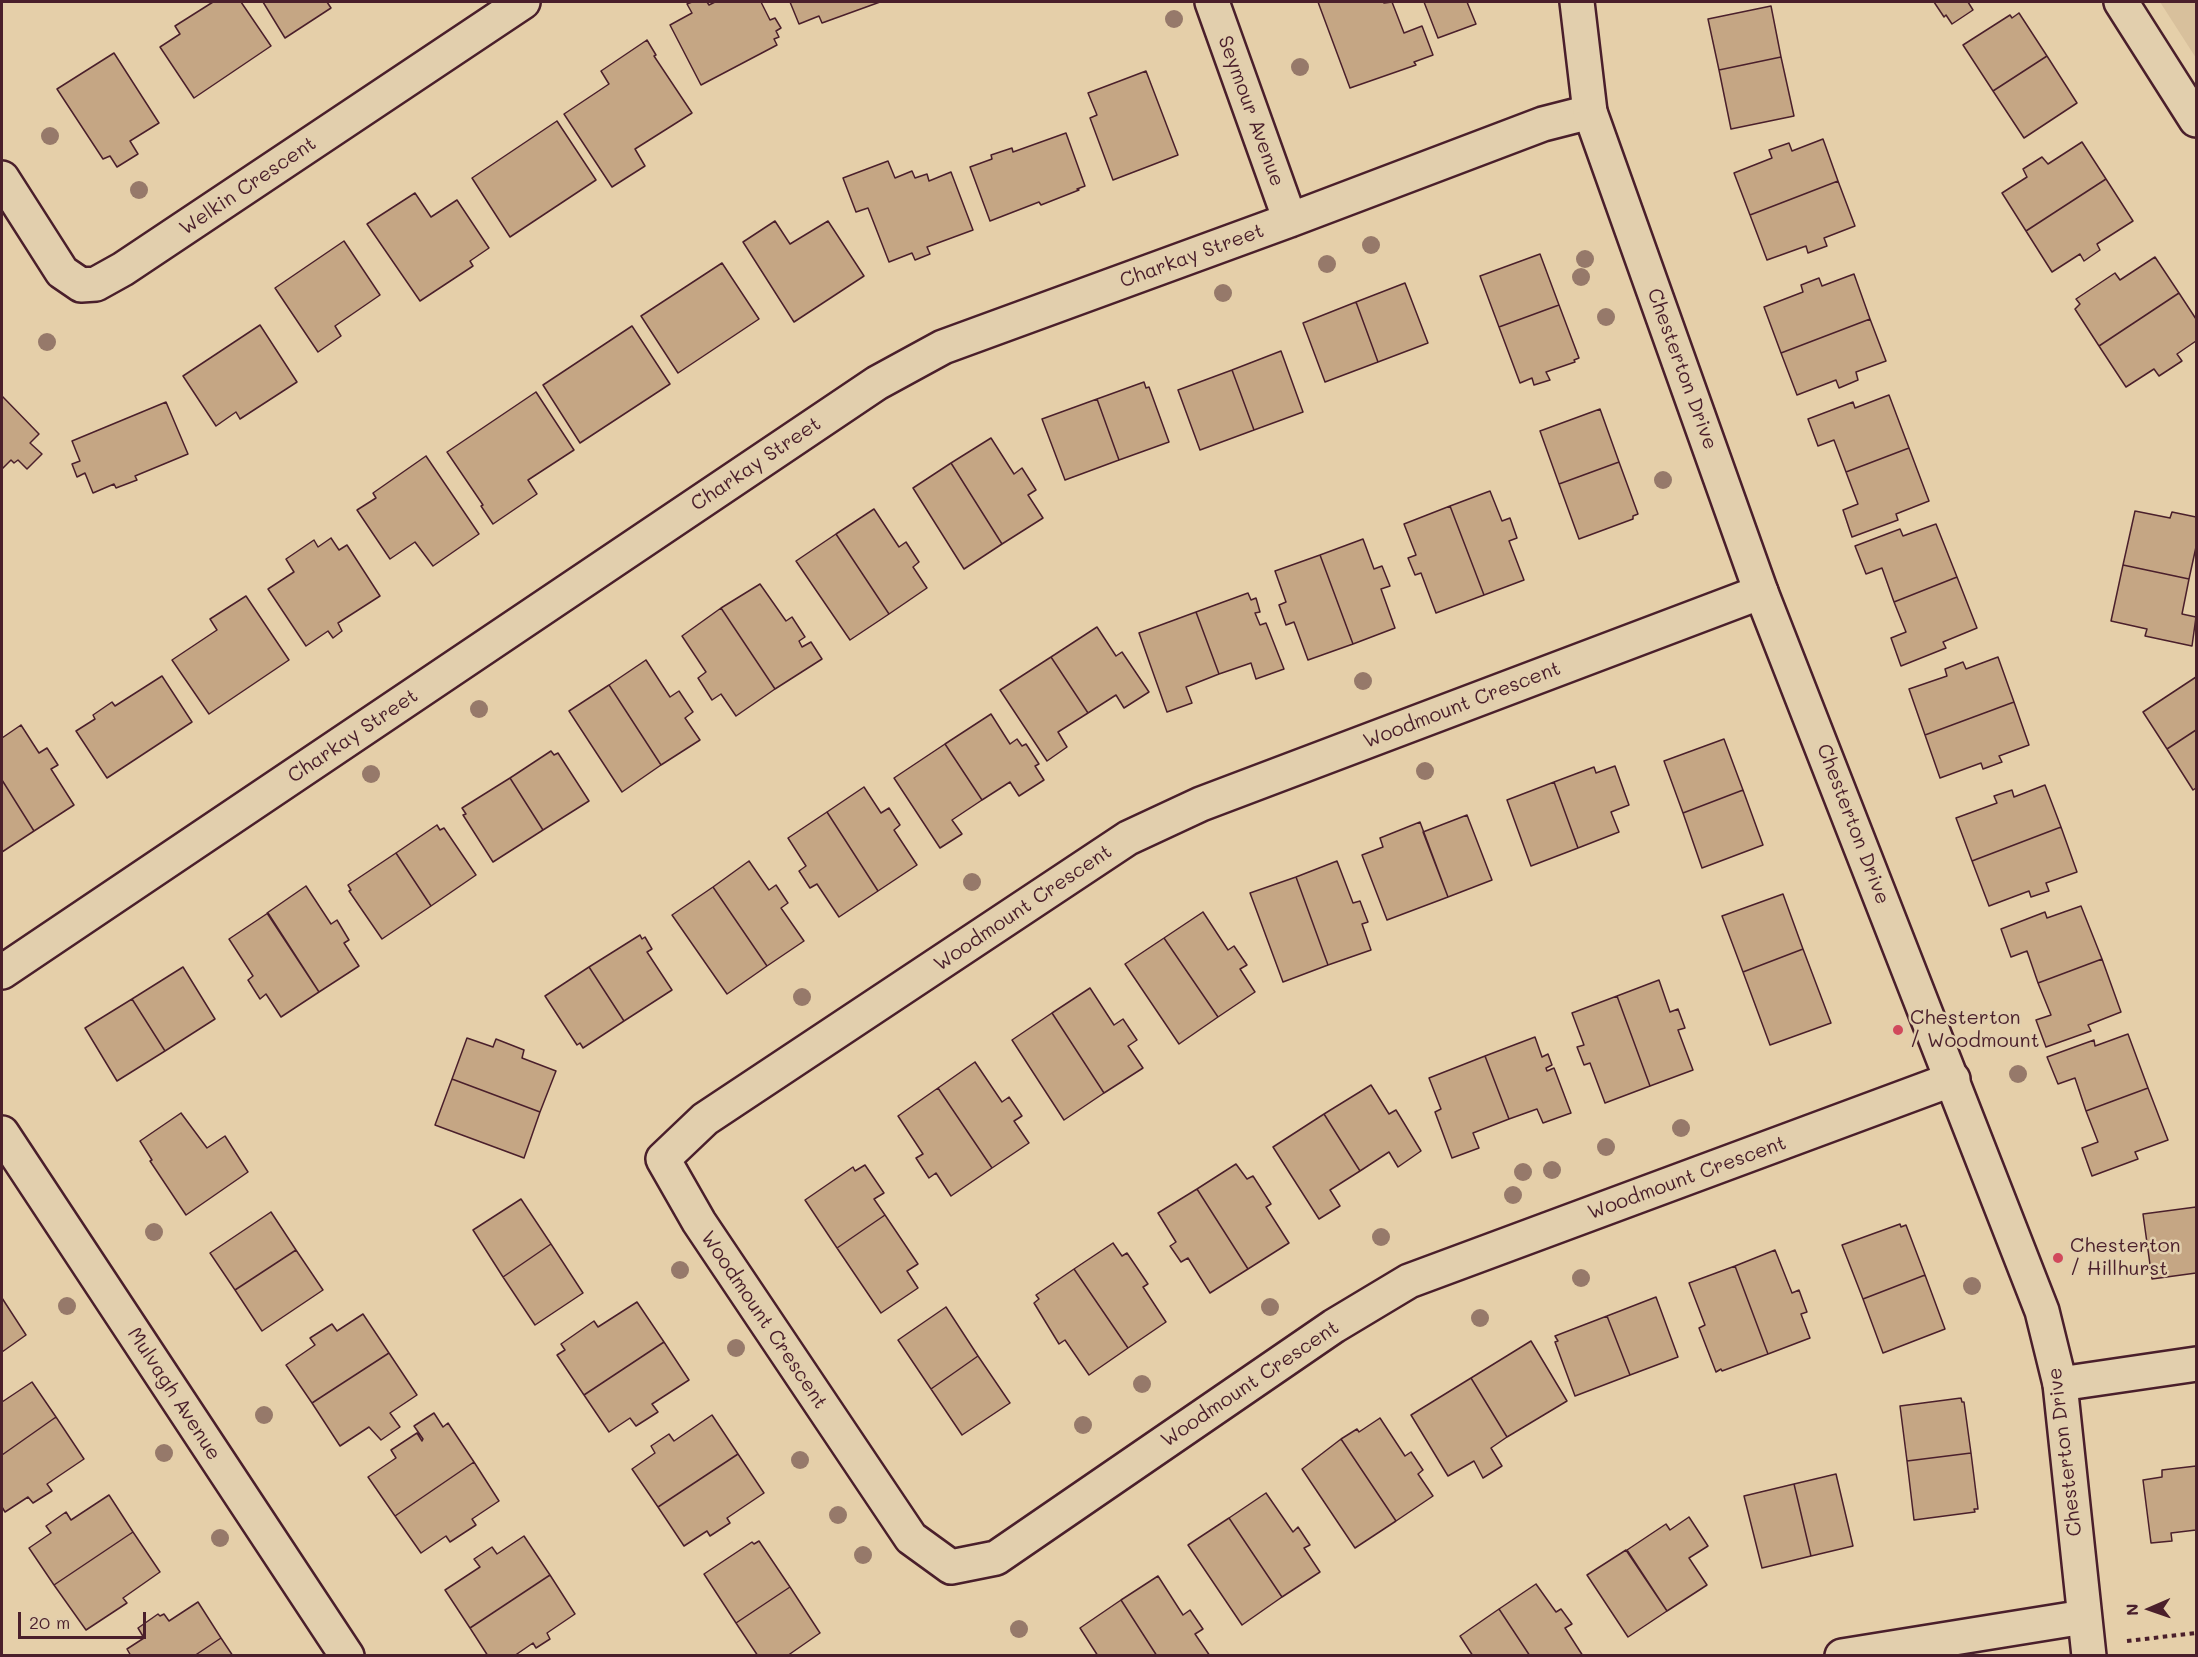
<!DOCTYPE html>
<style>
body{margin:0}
#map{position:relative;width:2198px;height:1657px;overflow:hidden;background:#e5cfa9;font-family:Mali,sans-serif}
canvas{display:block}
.frame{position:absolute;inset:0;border:3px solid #4a1f2b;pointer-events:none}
.north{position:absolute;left:2120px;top:1579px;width:60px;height:60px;-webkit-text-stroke:4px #e2cfad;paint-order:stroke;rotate:268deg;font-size:16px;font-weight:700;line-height:24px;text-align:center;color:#4a1f2b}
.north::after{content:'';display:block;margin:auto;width:21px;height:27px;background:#4a1f2b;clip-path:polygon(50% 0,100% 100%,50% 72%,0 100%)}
.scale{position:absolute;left:18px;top:1612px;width:128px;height:27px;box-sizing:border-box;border:3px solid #4a1f2b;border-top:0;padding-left:8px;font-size:18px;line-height:21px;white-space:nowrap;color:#4a1f2b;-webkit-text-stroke:4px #e2cfad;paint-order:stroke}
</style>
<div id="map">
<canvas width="2198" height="1657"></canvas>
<div class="frame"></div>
<div class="north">N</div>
<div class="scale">20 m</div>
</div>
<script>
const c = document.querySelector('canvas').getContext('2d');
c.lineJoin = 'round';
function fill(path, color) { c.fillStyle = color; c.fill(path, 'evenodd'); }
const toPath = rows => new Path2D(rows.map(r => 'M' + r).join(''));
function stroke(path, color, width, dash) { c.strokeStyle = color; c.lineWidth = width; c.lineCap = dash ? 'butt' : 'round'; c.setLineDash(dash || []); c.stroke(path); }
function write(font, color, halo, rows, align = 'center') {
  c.font = font + ' Mali,sans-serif'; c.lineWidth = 5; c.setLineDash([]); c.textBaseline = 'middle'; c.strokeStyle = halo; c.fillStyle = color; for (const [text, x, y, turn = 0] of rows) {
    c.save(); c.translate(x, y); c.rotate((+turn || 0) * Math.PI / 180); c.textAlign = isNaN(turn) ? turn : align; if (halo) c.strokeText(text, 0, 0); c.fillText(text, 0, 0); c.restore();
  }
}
fill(toPath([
 [2160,2,2196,2,2196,58]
]), '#d8c09c');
const building = toPath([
 [213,2,241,2,271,46,194,98,160,47,180,34,175,26,213,2],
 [263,2,327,2,331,8,285,38,263,2],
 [692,2,707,2,709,5,715,2,761,2,770,20,775,18,781,28,776,31,779,37,774,39,777,45,701,85,670,25,692,13,687,4,692,2],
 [790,2,880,2,822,23,819,16,799,24,790,2],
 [1318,2,1383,2,1384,3,1392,2,1404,33,1422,26,1433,55,1414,62,1416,65,1350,88,1318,2],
 [1424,2,1467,2,1476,24,1438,38,1424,2],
 [1934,2,1968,2,1973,10,1952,24,1946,15,1944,17,1934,2],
 [1771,6,1781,57,1719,70,1708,19,1771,6],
 [2019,13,2047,56,1993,91,1963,45,2010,15,2012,18,2019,13],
 [647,40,656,55,654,56,692,113,635,149,645,166,612,187,564,114,609,84,601,71,647,40],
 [114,53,159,123,130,141,138,154,117,167,110,156,103,159,57,89,114,53],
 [2047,56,2077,103,2024,138,1993,91,2047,56],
 [1781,57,1794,116,1731,129,1719,70,1781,57],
 [1146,71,1178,155,1113,180,1090,118,1097,115,1088,93,1146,71],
 [557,121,596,180,510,237,472,178,557,121],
 [1066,133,1085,186,1077,189,1079,190,1041,205,1039,202,990,221,970,167,992,159,991,155,1012,148,1013,152,1066,133],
 [1823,139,1838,181,1750,215,1734,173,1772,158,1769,150,1789,143,1792,151,1823,139],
 [2082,142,2106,179,2026,231,2002,193,2027,177,2023,169,2042,157,2048,164,2082,142],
 [888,161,895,178,912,171,915,178,927,174,929,181,951,172,973,230,927,247,930,254,915,260,912,253,889,262,868,208,856,212,843,178,888,161],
 [2106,179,2133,221,2097,244,2100,250,2084,261,2080,254,2052,272,2026,231,2106,179],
 [1838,181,1855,226,1824,238,1827,246,1808,253,1806,246,1767,260,1750,215,1838,181],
 [415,193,431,217,457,200,489,248,470,261,473,266,420,301,367,224,415,193],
 [775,221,790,244,828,221,864,276,794,322,743,242,775,221],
 [344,241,380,295,335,326,341,336,318,352,275,288,344,241],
 [1540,254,1559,305,1499,327,1480,276,1540,254],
 [2155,257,2179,293,2099,346,2075,309,2080,304,2076,299,2115,273,2120,280,2155,257],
 [722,263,759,319,678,373,641,316,722,263],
 [1854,274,1870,319,1781,353,1764,307,1803,292,1801,285,1819,278,1822,286,1854,274],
 [1405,283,1428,343,1378,362,1356,302,1405,283],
 [2179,293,2196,319,2196,341,2177,354,2182,361,2159,376,2154,369,2126,387,2099,346,2179,293],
 [1356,302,1378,362,1325,382,1303,323,1356,302],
 [1559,305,1579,358,1574,360,1575,362,1546,372,1550,380,1534,385,1532,378,1520,383,1499,327,1559,305],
 [1870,319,1886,361,1856,372,1858,380,1839,388,1836,380,1797,395,1781,353,1870,319],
 [260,325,297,382,240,419,236,412,216,426,183,376,260,325],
 [632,326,670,384,580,443,543,385,632,326],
 [1281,351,1303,412,1254,430,1232,370,1281,351],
 [1232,370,1254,430,1200,450,1178,390,1232,370],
 [1144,382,1146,388,1149,387,1169,442,1119,460,1097,399,1144,382],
 [536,392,574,450,528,480,537,494,493,524,481,506,483,505,447,452,536,392],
 [1889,395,1909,448,1846,472,1834,440,1818,446,1808,419,1853,402,1855,408,1889,395],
 [2,396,39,434,30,443,42,454,27,469,18,460,14,463,11,460,2,469,2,396],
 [1097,399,1119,460,1065,480,1042,419,1097,399],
 [166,402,188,454,135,476,137,480,116,488,114,484,93,493,85,473,77,477,72,464,80,461,72,441,166,402],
 [1600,409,1619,462,1559,484,1540,431,1600,409],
 [991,438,1014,474,1022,468,1036,490,1028,495,1043,518,1002,544,951,463,991,438],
 [1909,448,1929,501,1896,514,1898,520,1852,537,1843,510,1858,504,1846,472,1909,448],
 [426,456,479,534,433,566,415,542,390,559,357,510,376,498,373,493,426,456],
 [1619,462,1638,514,1633,516,1633,519,1579,539,1559,484,1619,462],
 [951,463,1002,544,964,569,913,488,951,463],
 [1490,491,1502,521,1510,518,1517,538,1509,541,1524,580,1484,595,1450,506,1490,491],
 [1450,506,1484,595,1436,613,1421,573,1415,575,1408,558,1416,555,1404,524,1450,506],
 [874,509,899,547,906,542,919,562,913,567,927,588,889,614,836,534,874,509],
 [2135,511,2170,518,2172,512,2196,517,2196,547,2189,579,2123,565,2135,511],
 [1936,524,1957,577,1894,602,1882,568,1866,574,1855,546,1900,529,1903,536,1936,524],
 [836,534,889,614,850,640,796,561,836,534],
 [331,538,339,550,347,545,380,596,338,623,342,631,333,638,328,631,306,646,268,589,294,572,286,559,314,540,318,547,331,538],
 [1363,539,1374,569,1382,566,1390,586,1381,589,1395,628,1353,644,1320,555,1363,539],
 [1320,555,1353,644,1308,660,1294,622,1286,625,1279,605,1286,602,1275,571,1320,555],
 [2123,565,2189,579,2182,614,2196,617,2192,646,2145,636,2147,629,2111,621,2123,565],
 [1957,577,1977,628,1943,642,1946,648,1901,666,1891,638,1906,632,1894,602,1957,577],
 [760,584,786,621,792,617,805,637,799,641,802,647,811,642,822,659,775,689,721,608,760,584],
 [1248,593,1251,600,1256,598,1260,612,1255,613,1260,625,1266,623,1284,669,1256,679,1251,663,1219,674,1196,612,1248,593],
 [246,596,289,660,209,714,172,660,217,630,210,619,246,596],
 [721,608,775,689,736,716,721,694,712,700,698,678,706,672,682,636,721,608],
 [1196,612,1219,674,1186,687,1192,703,1167,712,1139,633,1196,612],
 [1097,627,1116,656,1122,652,1149,692,1124,708,1116,695,1088,713,1051,657,1097,627],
 [1051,657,1088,713,1058,732,1067,747,1047,761,1000,690,1051,657],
 [1998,657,2014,702,1925,735,1909,689,1947,676,1945,669,1963,662,1966,669,1998,657],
 [646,660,670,697,679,691,693,712,685,718,700,740,661,765,609,685,646,660],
 [162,676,192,722,107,778,76,731,95,719,93,715,112,702,115,706,162,676],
 [2196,677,2196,730,2167,749,2143,712,2196,677],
 [609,685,661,765,622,792,569,711,609,685],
 [2014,702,2029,745,1999,756,2002,762,1983,769,1981,763,1940,778,1925,735,2014,702],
 [991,714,1010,744,1017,739,1022,746,1026,744,1039,764,1035,766,1044,780,1019,796,1010,782,982,800,945,744,991,714],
 [21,725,39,753,47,748,58,765,51,769,74,805,34,831,2,780,2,738,21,725],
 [2196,730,2196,788,2193,790,2167,749,2196,730],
 [1724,739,1743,790,1683,813,1664,761,1724,739],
 [945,744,982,800,952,820,962,834,940,848,894,778,945,744],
 [551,751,554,755,558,753,589,801,543,830,510,778,551,751],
 [1615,766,1629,805,1611,812,1619,832,1578,848,1554,782,1594,767,1596,773,1615,766],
 [510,778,543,830,493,862,463,815,466,814,462,808,510,778],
 [2,780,34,831,2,852,2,780],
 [1554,782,1578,848,1531,866,1507,800,1554,782],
 [2045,785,2061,827,1972,861,1956,818,1997,803,1994,796,2012,790,2014,797,2045,785],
 [864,787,881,813,889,808,900,825,894,830,917,865,878,891,827,812,864,787],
 [1743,790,1763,845,1702,868,1683,813,1743,790],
 [827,812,878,891,839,917,817,884,810,888,799,871,806,866,788,838,827,812],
 [1467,815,1492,880,1448,897,1423,832,1467,815],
 [1420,822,1448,897,1387,920,1362,855,1383,847,1380,838,1420,822],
 [437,825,440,830,444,828,476,875,431,906,396,853,437,825],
 [2061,827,2077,872,2046,883,2049,891,2031,897,2029,891,1989,906,1972,861,2061,827],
 [396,853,431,906,382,939,349,891,351,890,348,885,396,853],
 [749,861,769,890,776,885,788,903,781,908,804,941,767,966,713,887,749,861],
 [1337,861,1353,903,1360,901,1368,922,1362,924,1371,950,1328,965,1296,877,1337,861],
 [1296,877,1328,965,1283,982,1250,893,1296,877],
 [306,886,331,924,337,920,349,940,344,943,359,966,319,992,267,913,306,886],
 [713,887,767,966,727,994,672,915,713,887],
 [1783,894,1803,949,1743,972,1722,916,1783,894],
 [2081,906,2102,959,2038,983,2027,951,2011,957,2001,929,2045,912,2047,918,2081,906],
 [1203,912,1228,950,1234,946,1247,965,1240,969,1255,992,1218,1017,1164,938,1203,912],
 [268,913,319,992,281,1017,266,994,260,999,248,980,253,976,229,939,268,913],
 [640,935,642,939,645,937,652,949,647,952,672,990,624,1021,589,967,640,935],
 [1164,938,1218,1017,1179,1044,1125,964,1164,938],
 [1803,949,1831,1023,1770,1045,1743,972,1803,949],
 [2102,959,2121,1012,2088,1025,2091,1031,2046,1047,2036,1020,2051,1015,2038,983,2102,959],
 [183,967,215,1019,165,1051,132,999,183,967],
 [589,967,624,1021,583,1048,580,1043,577,1045,545,996,589,967],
 [1659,980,1670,1012,1678,1009,1685,1028,1678,1030,1693,1070,1650,1086,1617,996,1659,980],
 [1090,988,1114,1025,1123,1019,1137,1040,1128,1046,1143,1068,1104,1093,1052,1013,1090,988],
 [1617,996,1650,1086,1605,1103,1590,1063,1584,1065,1577,1047,1584,1045,1572,1013,1617,996],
 [132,999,165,1051,117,1081,85,1028,132,999],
 [1052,1013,1104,1093,1064,1120,1012,1040,1052,1013],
 [2128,1034,2148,1088,2086,1111,2075,1078,2058,1084,2047,1057,2094,1040,2095,1046,2128,1034],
 [1535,1037,1542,1057,1548,1054,1552,1065,1546,1068,1547,1071,1554,1068,1571,1113,1543,1123,1537,1109,1509,1119,1485,1056,1535,1037],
 [467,1038,493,1047,496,1039,524,1050,522,1058,556,1071,540,1112,452,1079,467,1038],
 [1485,1056,1509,1119,1473,1133,1479,1148,1452,1158,1435,1112,1441,1109,1429,1078,1485,1056],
 [975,1062,1002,1102,1009,1097,1022,1116,1014,1121,1029,1143,992,1168,938,1088,975,1062],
 [452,1079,540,1112,524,1158,435,1125,452,1079],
 [1371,1085,1389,1114,1396,1110,1421,1151,1398,1167,1389,1152,1360,1171,1324,1114,1371,1085],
 [938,1088,992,1168,951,1196,936,1173,929,1178,916,1158,923,1154,898,1116,938,1088],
 [2148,1088,2168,1140,2135,1152,2138,1159,2092,1176,2082,1148,2098,1142,2086,1111,2148,1088],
 [181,1113,207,1148,225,1136,248,1172,186,1215,150,1161,152,1160,140,1141,181,1113],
 [1324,1114,1360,1171,1330,1190,1340,1206,1319,1219,1273,1147,1324,1114],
 [1236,1164,1247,1179,1253,1176,1271,1204,1266,1207,1289,1243,1248,1269,1197,1189,1236,1164],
 [865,1165,884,1193,874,1199,885,1215,837,1248,805,1200,853,1167,855,1171,865,1165],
 [1197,1189,1248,1269,1210,1293,1188,1258,1181,1262,1170,1246,1176,1242,1158,1213,1197,1189],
 [521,1199,551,1244,503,1277,473,1230,521,1199],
 [2196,1207,2196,1273,2152,1279,2143,1214,2196,1207],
 [271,1212,296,1250,235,1290,210,1253,271,1212],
 [885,1215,918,1264,907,1271,918,1288,881,1313,837,1248,885,1215],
 [1900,1224,1901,1227,1906,1225,1925,1275,1863,1299,1842,1245,1900,1224],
 [1113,1243,1122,1256,1127,1253,1148,1284,1143,1287,1166,1322,1128,1348,1074,1269,1113,1243],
 [551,1244,583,1293,535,1325,503,1277,551,1244],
 [296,1250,323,1290,262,1331,235,1290,296,1250],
 [1775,1250,1792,1293,1799,1290,1807,1312,1801,1314,1810,1338,1768,1354,1735,1266,1775,1250],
 [1735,1266,1768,1354,1722,1371,1721,1369,1716,1372,1699,1328,1705,1325,1689,1283,1735,1266],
 [1074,1269,1128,1348,1089,1375,1065,1340,1059,1344,1034,1303,1039,1299,1036,1295,1074,1269],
 [1925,1275,1945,1329,1883,1353,1863,1299,1925,1275],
 [1656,1297,1678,1357,1630,1375,1607,1316,1656,1297],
 [2,1298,26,1335,2,1352,2,1298],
 [637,1302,664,1342,584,1395,557,1355,565,1350,561,1344,594,1321,598,1327,637,1302],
 [946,1307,978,1356,931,1389,898,1340,946,1307],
 [363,1314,389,1353,312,1403,286,1365,315,1345,310,1338,332,1324,337,1331,363,1314],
 [1607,1316,1630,1375,1575,1396,1555,1342,1558,1341,1555,1336,1607,1316],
 [1531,1341,1567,1401,1507,1437,1471,1378,1531,1341],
 [664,1342,689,1380,652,1404,658,1412,636,1426,630,1418,609,1432,584,1395,664,1342],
 [389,1353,417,1395,390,1413,400,1427,381,1440,369,1427,340,1446,312,1403,389,1353],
 [978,1356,1010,1403,962,1435,931,1389,978,1356],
 [1471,1378,1507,1437,1491,1448,1502,1466,1483,1478,1474,1461,1448,1476,1411,1415,1471,1378],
 [32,1382,56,1417,2,1455,2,1402,32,1382],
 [1961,1398,1962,1402,1964,1402,1971,1453,1907,1461,1900,1406,1961,1398],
 [434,1413,443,1427,448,1423,474,1462,395,1516,368,1477,396,1458,391,1450,417,1433,422,1441,423,1439,414,1426,434,1413],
 [712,1415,738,1454,658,1507,632,1469,655,1453,651,1446,669,1434,674,1441,712,1415],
 [56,1417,84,1459,47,1484,52,1491,33,1503,28,1497,5,1512,2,1507,2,1455,56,1417],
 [1380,1418,1405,1456,1411,1452,1423,1470,1418,1474,1433,1496,1396,1521,1341,1439,1357,1429,1359,1432,1380,1418],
 [1341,1439,1396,1521,1355,1548,1302,1469,1341,1439],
 [1971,1453,1978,1509,1974,1509,1975,1512,1914,1520,1907,1461,1971,1453],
 [738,1454,764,1493,727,1518,730,1523,710,1536,707,1531,684,1546,658,1507,738,1454],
 [474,1462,499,1501,472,1519,476,1525,450,1542,446,1536,421,1553,395,1516,474,1462],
 [2196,1466,2196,1530,2171,1533,2172,1541,2151,1543,2143,1480,2162,1477,2162,1470,2196,1466],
 [1836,1474,1853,1546,1811,1556,1794,1484,1836,1474],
 [1794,1484,1811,1556,1762,1568,1744,1496,1794,1484],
 [1266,1493,1293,1532,1298,1527,1310,1545,1304,1548,1320,1572,1282,1597,1229,1518,1266,1493],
 [109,1495,133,1532,54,1585,29,1548,51,1533,46,1526,66,1512,71,1520,109,1495],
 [1689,1517,1708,1546,1689,1558,1707,1585,1667,1611,1627,1550,1666,1524,1670,1530,1689,1517],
 [1229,1518,1282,1597,1242,1625,1188,1545,1229,1518],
 [133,1532,160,1572,123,1598,127,1603,86,1630,54,1585,133,1532],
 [524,1536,550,1575,470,1628,445,1590,480,1567,474,1559,492,1547,497,1554,524,1536],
 [759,1541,790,1587,736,1623,704,1574,752,1542,754,1544,759,1541],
 [1626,1550,1667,1611,1628,1637,1587,1575,1626,1550],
 [550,1575,575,1614,547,1633,550,1639,536,1648,533,1643,514,1656,488,1656,470,1628,550,1575],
 [1158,1576,1183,1615,1190,1610,1203,1629,1195,1634,1210,1656,1157,1656,1121,1600,1158,1576],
 [1536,1584,1556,1612,1561,1609,1572,1624,1565,1628,1583,1656,1530,1656,1499,1609,1536,1584],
 [790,1587,820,1633,787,1656,758,1656,736,1623,790,1587],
 [1121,1600,1157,1656,1098,1656,1080,1628,1121,1600],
 [198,1602,221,1638,194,1656,131,1656,127,1649,144,1638,138,1628,158,1614,160,1616,164,1614,169,1621,198,1602],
 [1499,1609,1530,1656,1473,1656,1460,1636,1499,1609],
 [221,1638,233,1656,194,1656,221,1638]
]);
fill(building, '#c5a684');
stroke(building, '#4a1f2b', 1.5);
const street = toPath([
 [1212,2,1290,220],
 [2121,2,2196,120],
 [2,178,62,272,81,285,96,284,123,269,523,2],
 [1761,592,1201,804,1128,838,705,1119,663,1159,699,1222,911,1538,951,1567,996,1558,1334,1326,1409,1281,1953,1079],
 [2,972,877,383,943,347,1290,220,1543,124,1590,112],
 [2,1133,347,1656],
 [2060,1384,2196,1364],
 [1842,1656,2084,1617]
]);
const secondary = toPath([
 [1577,2,1590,112,1761,592,2042,1311,2060,1384,2089,1656]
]);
stroke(street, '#4a1f2b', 38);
stroke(secondary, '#4a1f2b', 38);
stroke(toPath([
 [2127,1641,2196,1633]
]), '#4a1f2b', 4, [4.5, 4.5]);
stroke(street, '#e2cfad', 33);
stroke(secondary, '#e2cfad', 33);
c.fillStyle = '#96796a';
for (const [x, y] of [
 [1174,19],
 [1300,67],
 [50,136],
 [139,190],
 [1371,245],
 [1585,259],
 [1327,264],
 [1581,277],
 [1223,293],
 [1606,317],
 [47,342],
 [1663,480],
 [1363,681],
 [479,709],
 [1425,771],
 [371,774],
 [972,882],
 [802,997],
 [2018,1074],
 [1681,1128],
 [1606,1147],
 [1552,1170],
 [1523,1172],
 [1513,1195],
 [154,1232],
 [1381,1237],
 [680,1270],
 [1581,1278],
 [1972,1286],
 [67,1306],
 [1270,1307],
 [1480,1318],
 [736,1348],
 [1142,1384],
 [264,1415],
 [1083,1425],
 [164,1453],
 [800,1460],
 [838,1515],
 [220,1538],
 [863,1555],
 [1019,1629]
]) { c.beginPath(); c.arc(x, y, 9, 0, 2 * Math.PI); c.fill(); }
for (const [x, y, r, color] of [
 [1898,1030,6,"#d1495b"],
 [2058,1258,6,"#d1495b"]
]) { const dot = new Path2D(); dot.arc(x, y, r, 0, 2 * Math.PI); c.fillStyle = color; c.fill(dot); stroke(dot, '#e2cfad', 2); }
write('20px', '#4a1f2b', '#e2cfad', [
 ["Seymour Avenue",1251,111,70],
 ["Welkin Crescent",248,186,-34],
 ["Charkay Street",1192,256,-20],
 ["Chesterton Drive",1682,369,70],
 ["Charkay Street",756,464,-34],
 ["Woodmount Crescent",1462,705,-21],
 ["Charkay Street",353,736,-34],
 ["Chesterton Drive",1853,824,69],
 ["Woodmount Crescent",1023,908,-34],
 ["Woodmount Crescent",1687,1178,-20],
 ["Woodmount Crescent",764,1320,56],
 ["Woodmount Crescent",1250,1384,-34],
 ["Mulvagh Avenue",174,1394,57],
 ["Chesterton Drive",2065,1452,-97]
]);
write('20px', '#4a1f2b', '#e2cfad', [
 ["Chesterton",1910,1018],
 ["/ Woodmount",1910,1041],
 ["Chesterton",2070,1246],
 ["/ Hillhurst",2070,1269]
], 'left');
</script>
